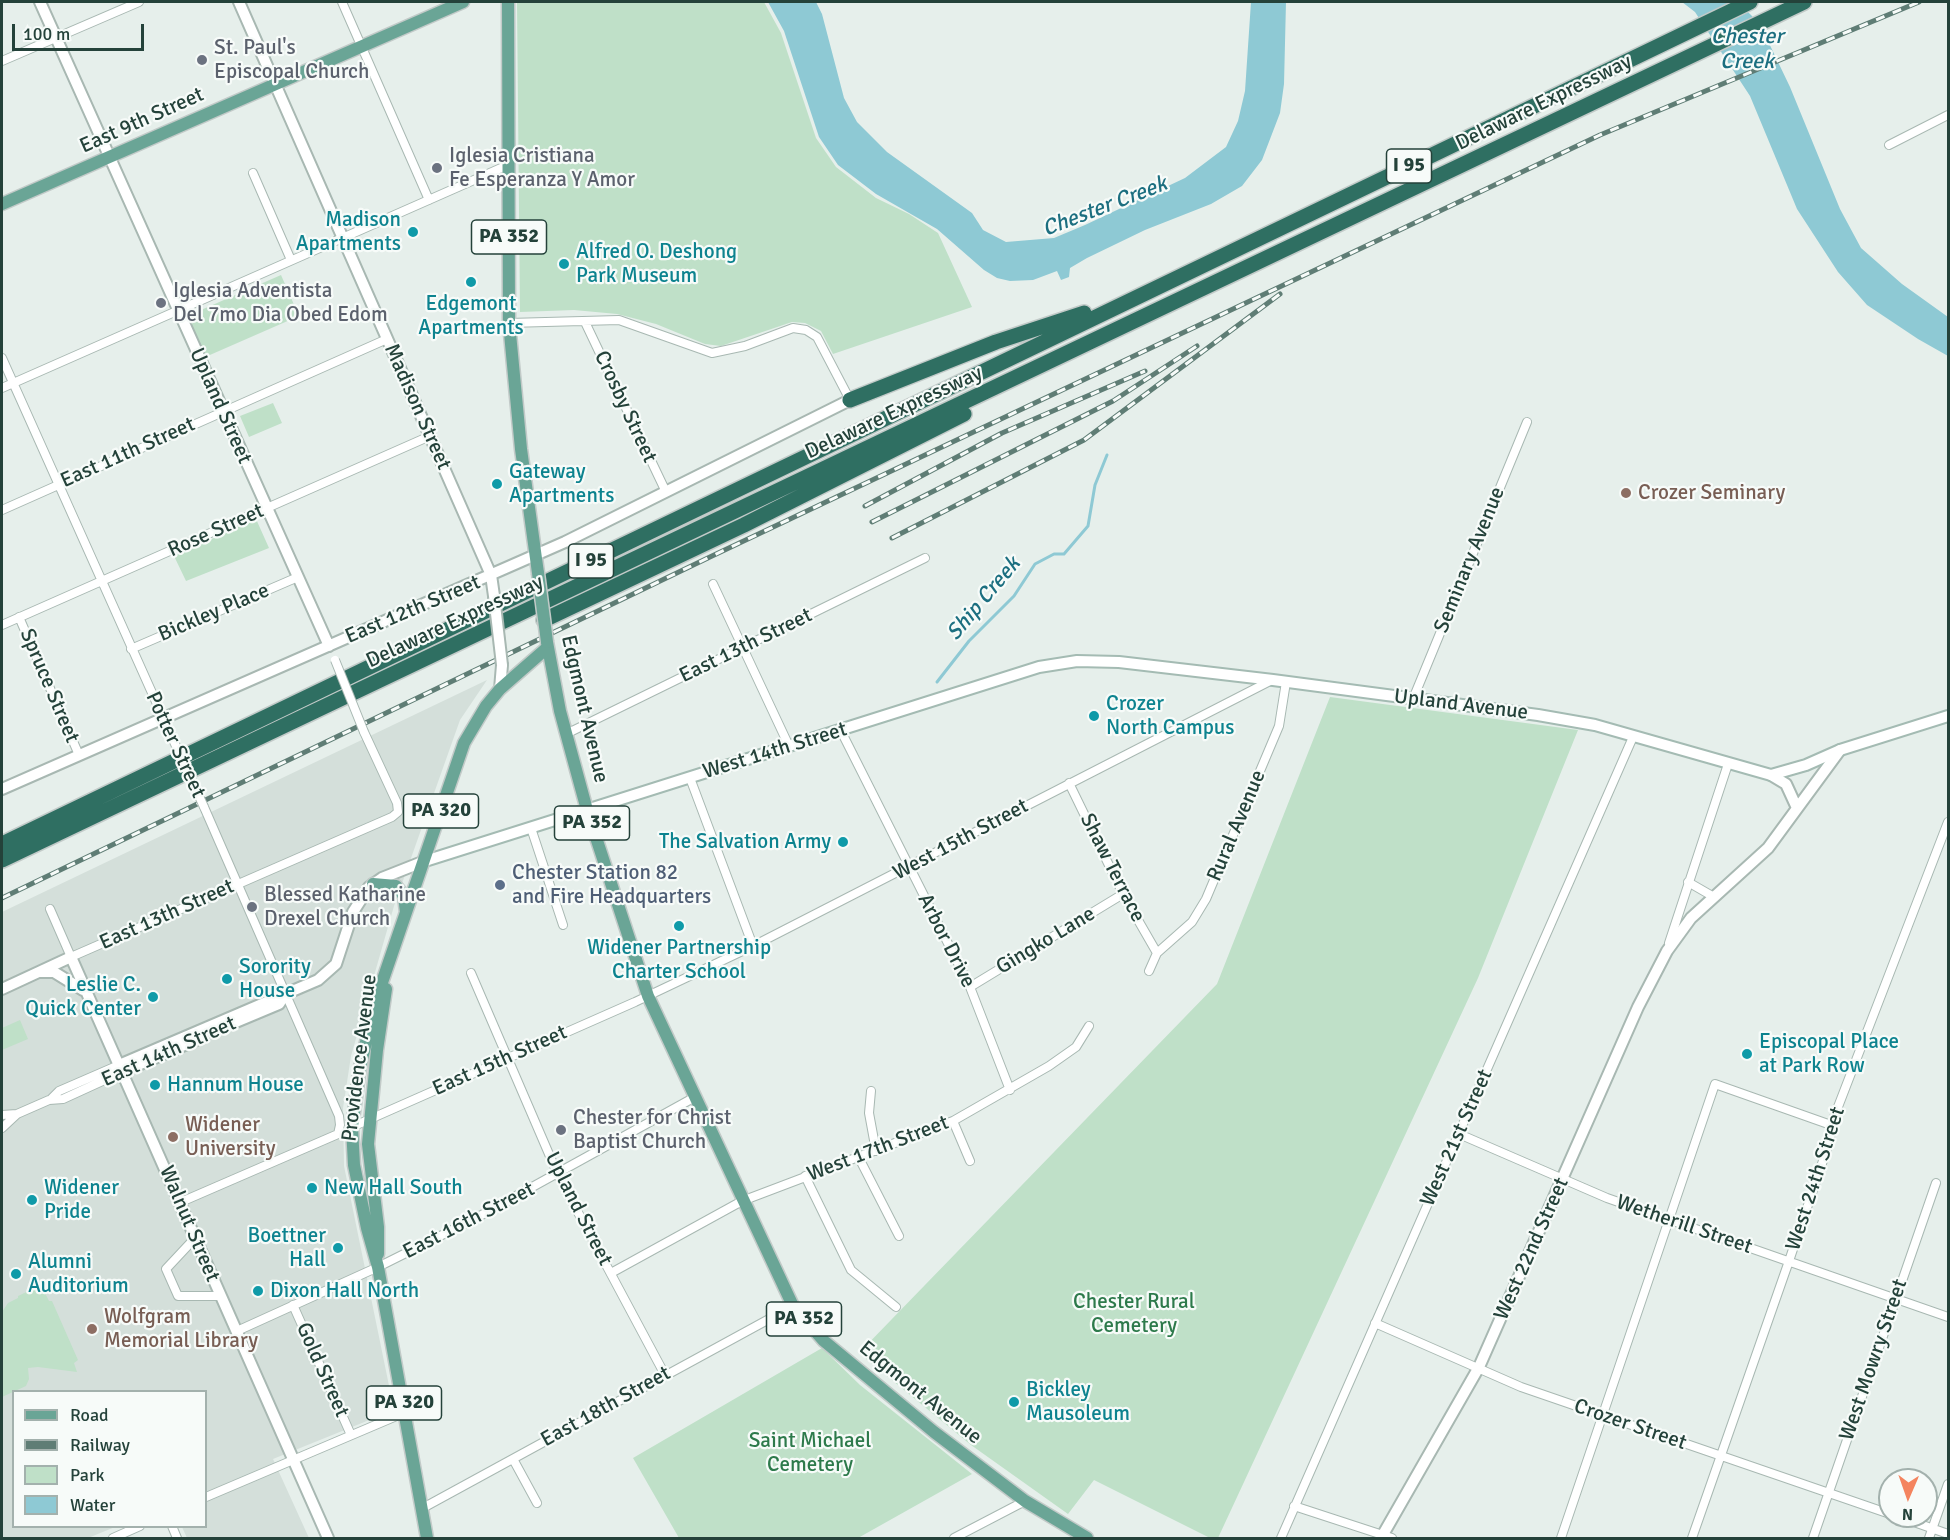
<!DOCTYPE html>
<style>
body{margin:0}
#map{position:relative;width:1950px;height:1540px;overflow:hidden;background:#e6efeb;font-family:Signika,sans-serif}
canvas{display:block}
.frame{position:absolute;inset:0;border:3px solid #24423a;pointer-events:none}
.legend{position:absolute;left:12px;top:1390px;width:195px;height:138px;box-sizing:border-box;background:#f7fbf9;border:2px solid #a3b1ad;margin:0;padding:8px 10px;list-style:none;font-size:18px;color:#24423a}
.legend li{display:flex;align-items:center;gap:12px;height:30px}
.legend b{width:30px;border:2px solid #a3b1ad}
.north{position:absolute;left:1878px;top:1468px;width:60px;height:60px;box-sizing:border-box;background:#f7fbf9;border:2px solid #a3b1ad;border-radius:50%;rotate:182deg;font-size:16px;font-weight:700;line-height:24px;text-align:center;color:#24423a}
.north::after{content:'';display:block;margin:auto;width:21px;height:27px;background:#f4845f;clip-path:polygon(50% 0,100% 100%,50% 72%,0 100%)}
.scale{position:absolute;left:12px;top:24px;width:132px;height:27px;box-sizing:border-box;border:3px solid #24423a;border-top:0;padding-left:8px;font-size:18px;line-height:21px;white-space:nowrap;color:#24423a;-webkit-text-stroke:4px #f7fbf9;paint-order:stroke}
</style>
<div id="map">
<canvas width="1950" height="1540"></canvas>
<div class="frame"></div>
<ul class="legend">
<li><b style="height:8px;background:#6aa596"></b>Road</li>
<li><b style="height:8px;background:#5f7d75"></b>Railway</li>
<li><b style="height:16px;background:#bfe0c8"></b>Park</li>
<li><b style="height:16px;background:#8ec9d4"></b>Water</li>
</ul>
<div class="north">N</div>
<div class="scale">100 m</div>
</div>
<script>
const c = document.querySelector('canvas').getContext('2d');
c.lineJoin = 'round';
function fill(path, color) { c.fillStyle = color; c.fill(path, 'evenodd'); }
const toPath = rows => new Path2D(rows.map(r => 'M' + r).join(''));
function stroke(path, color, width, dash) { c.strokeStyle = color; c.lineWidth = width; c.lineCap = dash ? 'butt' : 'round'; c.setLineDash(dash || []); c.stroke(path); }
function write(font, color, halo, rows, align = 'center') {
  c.font = font + ' Signika,sans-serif'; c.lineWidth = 4.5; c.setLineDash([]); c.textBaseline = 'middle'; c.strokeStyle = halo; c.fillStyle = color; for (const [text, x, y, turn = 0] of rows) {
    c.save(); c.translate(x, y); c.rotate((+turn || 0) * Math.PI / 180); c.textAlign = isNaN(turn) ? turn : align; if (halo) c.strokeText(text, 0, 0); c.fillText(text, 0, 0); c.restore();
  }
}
fill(toPath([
 [487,680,460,720,394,906,351,1056,343,1108,344,1166,394,1410,273,1459,309,1538,187,1538,182,1527,206,1526,206,1392,14,1392,14,1526,115,1527,88,1538,2,1538,2,912]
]), '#d4dfda');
fill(toPath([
 [517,2,764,2,781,33,816,138,836,167,876,198,909,214,938,233,972,307,833,354,821,331,805,323,792,322,721,346,705,344,656,324,617,314,574,310,520,312],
 [281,275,299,316,203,358,185,317],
 [273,403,282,423,249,437,240,416],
 [256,519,269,548,186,581,174,556],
 [1330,697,1578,730,1478,978,1218,1538,1210,1538,1094,1480,1068,1514,971,1445,859,1353,1217,984],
 [20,1020,28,1039,2,1050,2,1028],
 [41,1285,49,1301,52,1301,78,1360,74,1363,77,1372,38,1367,28,1368,29,1379,26,1386,2,1397,2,1312,8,1303,18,1298,18,1296],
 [822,1348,860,1385,972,1474,858,1538,679,1538,633,1458]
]), '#bfe0c8');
fill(toPath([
 [768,2,816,2,822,14,844,98,857,122,887,152,972,213,983,230,1006,242,1054,238,1085,225,1185,178,1226,147,1238,121,1245,91,1251,2,1286,2,1284,84,1280,113,1262,160,1242,186,1211,204,1145,230,1087,258,1070,268,1069,277,1061,280,1057,271,1033,280,1010,281,997,278,984,270,937,229,876,194,838,165,819,137,784,31],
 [1682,2,1738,2,1752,16,1767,39,1790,87,1840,209,1861,248,1902,284,1948,317,1948,356,1918,339,1867,305,1838,272,1797,209,1750,96,1695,12]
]), '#8ec9d4');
stroke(toPath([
 [937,682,969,641,1014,596,1035,564,1054,554,1064,554,1088,526,1095,485,1107,455]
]), '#8ec9d4', 3);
const minor = toPath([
 [342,2,429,200],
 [2,61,139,2],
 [1889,145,1948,115],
 [253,173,291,260],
 [585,322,666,492],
 [509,323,619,320,712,353,745,346,793,328,806,330,817,337,850,400],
 [2,358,170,733],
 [2,388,508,165],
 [2,510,387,339],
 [713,584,789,746],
 [19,617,79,755],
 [2,625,430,436],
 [131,649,298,577],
 [1413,699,1527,422],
 [841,731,970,987,1010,1090],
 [566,734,925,558],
 [690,778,753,946],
 [1069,783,1123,894,1157,953],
 [531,828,563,925],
 [1688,882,1714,897],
 [50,909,71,957,392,817,398,812,397,803,364,732],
 [1669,943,1728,764],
 [1149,971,1157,953,1192,922,1206,899,1279,726,1286,682],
 [471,973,558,1175,665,1375],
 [970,987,1123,894],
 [871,1091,869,1113,876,1151],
 [51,1099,59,1091,119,1065],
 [2,1115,17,1114],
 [953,1121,970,1161],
 [352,1127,635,1002,753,946,1272,680],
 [2,1128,17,1114,49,1100,63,1099,122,1072],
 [1459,1134,1607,1198,1948,1317],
 [859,1158,899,1236],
 [805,1176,851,1270,896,1307],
 [181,1202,338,1134,340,1125,339,1116,204,807],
 [195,1238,166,1269,178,1296,219,1296],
 [611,1273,742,1201,953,1121,1049,1066,1076,1047,1089,1026],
 [293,1305,351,1435],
 [1375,1323,1521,1387,1890,1514],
 [237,1331,378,1267,478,1217,695,1097],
 [513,1459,537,1503],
 [206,1497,406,1412],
 [1294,1506,1392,1538],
 [421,1509,793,1306],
 [1897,1516,1948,1534],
 [172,1526,177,1538],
 [113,1538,140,1526],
 [954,1538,1025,1501],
 [1281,1538,1633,737],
 [1561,1538,1715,1084,1831,1125],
 [1692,1538,1789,1261,1830,1140,1831,1125,1948,822],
 [1813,1538,1936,1183],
 [1929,1538,1948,1484]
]);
const tertiary = toPath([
 [40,2,329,646],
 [239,2,491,575,494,596],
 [500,689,502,665],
 [1771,775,1786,784,1797,808],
 [2,789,565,542,850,400],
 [41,972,54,972,83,990],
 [2,989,71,957,328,1538],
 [236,1022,279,1004,285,995],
 [119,1065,318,980,336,964,353,912,369,887,382,878,425,861],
 [122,1072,203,1037],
 [1381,1538,1479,1367,1638,1007,1667,951,1691,918,1768,848,1840,750]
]);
const secondary = toPath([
 [425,861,1039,667,1077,661,1119,662,1273,680,1538,715,1595,725,1771,775,1806,765,1840,750,1948,716]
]);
const primary = toPath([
 [508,2,509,323,521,449,538,573],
 [2,204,463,2],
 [547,642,560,711,587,810,648,996,793,1306,824,1341,934,1432,1025,1501,1087,1538],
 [373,884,396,886,404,896,406,912],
 [378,1254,378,1227,368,1144,377,1050,386,989],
 [427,1538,378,1267,367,1228,354,1165,352,1127,360,1067,377,997,464,743,486,706,500,689,548,647]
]);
const motorway = toPath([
 [850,400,996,342,1084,313],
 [544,620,744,525,964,414],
 [2,844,1750,2],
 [2,860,1804,2]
]);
stroke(minor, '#a8b8b2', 10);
stroke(tertiary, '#a8b8b2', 14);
stroke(secondary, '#a4bbb3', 14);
stroke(primary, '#c2cac8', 15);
stroke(motorway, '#c2cac8', 18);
stroke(minor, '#fff', 8);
stroke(tertiary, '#fff', 10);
stroke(secondary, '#fff', 10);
stroke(primary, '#6aa596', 12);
stroke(motorway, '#2f6f62', 15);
const rail = toPath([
 [865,506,1002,433,1145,371],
 [872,522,1113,401,1197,346],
 [892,538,1084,440,1280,294],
 [2,898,712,556,1600,135,1919,2]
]);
stroke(rail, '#5f7d75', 5);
stroke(rail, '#f7fbf9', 3, [9]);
const minorBridge = toPath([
 [335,660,364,732],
 [170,733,204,807]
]);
const tertiaryBridge = toPath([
 [494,596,502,665]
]);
const primaryBridge = toPath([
 [538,573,547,642]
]);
stroke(minorBridge, '#a8b8b2', 10, []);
stroke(tertiaryBridge, '#a8b8b2', 14, []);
stroke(primaryBridge, '#c2cac8', 15, []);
stroke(minorBridge, '#fff', 8);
stroke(tertiaryBridge, '#fff', 10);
stroke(primaryBridge, '#6aa596', 12);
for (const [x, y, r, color] of [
 [202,60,6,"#6b7280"],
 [437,168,6,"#6b7280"],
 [413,232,6,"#0f9aa8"],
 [564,264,6,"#0f9aa8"],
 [471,282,6,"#0f9aa8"],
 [161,303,6,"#6b7280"],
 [497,484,6,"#0f9aa8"],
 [1626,493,6,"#8d6e63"],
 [1094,716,6,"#0f9aa8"],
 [843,842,6,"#0f9aa8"],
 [500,885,6,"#5c6f8a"],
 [252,907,6,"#6b7280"],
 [679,926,6,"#0f9aa8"],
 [227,979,6,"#0f9aa8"],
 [153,997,6,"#0f9aa8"],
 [1747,1054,6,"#0f9aa8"],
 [155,1085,6,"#0f9aa8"],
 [561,1130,6,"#6b7280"],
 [173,1137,6,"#8d6e63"],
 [312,1188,6,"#0f9aa8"],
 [32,1200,6,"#0f9aa8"],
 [338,1248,6,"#0f9aa8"],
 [16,1274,6,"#0f9aa8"],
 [258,1291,6,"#0f9aa8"],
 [92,1329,6,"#8d6e63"],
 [1014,1402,6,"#0f9aa8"]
]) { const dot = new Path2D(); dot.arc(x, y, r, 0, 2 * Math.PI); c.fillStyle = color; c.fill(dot); stroke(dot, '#f7fbf9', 2); }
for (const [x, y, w] of [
 [1409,166,45],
 [509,237,75],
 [591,561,45],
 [441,811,75],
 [592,823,75],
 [804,1319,75],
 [404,1403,75]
]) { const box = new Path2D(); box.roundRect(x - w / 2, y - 17, w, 34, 4.5); c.fillStyle = '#f7fbf9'; c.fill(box); stroke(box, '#24423a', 1.5); }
write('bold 20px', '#24423a', null, [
 ["I 95",1409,166],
 ["PA 352",509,237],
 ["I 95",591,561],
 ["PA 320",441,811],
 ["PA 352",592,823],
 ["PA 352",804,1319],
 ["PA 320",404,1403]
]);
write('21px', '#5b616d', '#f7fbf9', [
 ["St. Paul's",214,48],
 ["Episcopal Church",214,72],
 ["Iglesia Cristiana",449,156],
 ["Fe Esperanza Y Amor",449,180],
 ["Iglesia Adventista",173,291],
 ["Del 7mo Dia Obed Edom",173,315],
 ["Blessed Katharine",264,895],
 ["Drexel Church",264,919],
 ["Chester for Christ",573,1118],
 ["Baptist Church",573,1142]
], 'left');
write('21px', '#24423a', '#f7fbf9', [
 ["Delaware Expressway",1544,103,-26],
 ["East 9th Street",142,121,-24],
 ["Upland Street",220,406,66],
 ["Madison Street",417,407,66],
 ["Crosby Street",625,407,65],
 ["Delaware Expressway",894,413,-25],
 ["East 11th Street",128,453,-24],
 ["Rose Street",216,531,-24],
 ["Seminary Avenue",1470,560,-68],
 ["East 12th Street",413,610,-23],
 ["Bickley Place",214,613,-23],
 ["Delaware Expressway",455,622,-25],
 ["East 13th Street",746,646,-26],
 ["Spruce Street",49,686,67],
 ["Upland Avenue",1461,705,7],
 ["Edgmont Avenue",584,709,77],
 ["Potter Street",175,745,65],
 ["West 14th Street",775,751,-17],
 ["Rural Avenue",1237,826,-67],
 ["West 15th Street",961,840,-28],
 ["Shaw Terrace",1112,868,63],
 ["East 13th Street",167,915,-24],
 ["Arbor Drive",946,941,63],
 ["Gingko Lane",1046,941,-31],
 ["East 14th Street",169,1052,-24],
 ["Providence Avenue",360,1058,-83],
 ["East 15th Street",500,1061,-24],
 ["West 21st Street",1457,1138,-66],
 ["West 17th Street",878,1149,-21],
 ["West 24th Street",1816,1179,-72],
 ["Upland Street",578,1209,63],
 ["East 16th Street",469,1221,-27],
 ["Walnut Street",189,1224,67],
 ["Wetherill Street",1684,1225,19],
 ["West 22nd Street",1532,1249,-66],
 ["West Mowry Street",1874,1360,-71],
 ["Gold Street",322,1370,66],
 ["Edgmont Avenue",920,1393,39],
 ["East 18th Street",606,1407,-29],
 ["Crozer Street",1630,1425,19]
]);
write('21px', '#0d838f', '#f7fbf9', [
 ["Madison",401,220,"right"],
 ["Apartments",401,244,"right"],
 ["Alfred O. Deshong",576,252],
 ["Park Museum",576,276],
 ["Edgemont",471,304,"center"],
 ["Apartments",471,328,"center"],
 ["Gateway",509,472],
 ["Apartments",509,496],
 ["Crozer",1106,704],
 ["North Campus",1106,728],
 ["The Salvation Army",831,842,"right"],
 ["Widener Partnership",679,948,"center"],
 ["Charter School",679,972,"center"],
 ["Sorority",239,967],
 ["House",239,991],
 ["Leslie C.",141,985,"right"],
 ["Quick Center",141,1009,"right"],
 ["Episcopal Place",1759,1042],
 ["at Park Row",1759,1066],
 ["Hannum House",167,1085],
 ["Widener",44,1188],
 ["Pride",44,1212],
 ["New Hall South",324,1188],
 ["Boettner",326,1236,"right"],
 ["Hall",326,1260,"right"],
 ["Alumni",28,1262],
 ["Auditorium",28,1286],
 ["Dixon Hall North",270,1291],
 ["Bickley",1026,1390],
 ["Mausoleum",1026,1414]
], 'left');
write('21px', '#785e54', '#f7fbf9', [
 ["Crozer Seminary",1638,493],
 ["Widener",185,1125],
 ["University",185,1149],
 ["Wolfgram",104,1317],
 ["Memorial Library",104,1341]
], 'left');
write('21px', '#4e5e75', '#f7fbf9', [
 ["Chester Station 82",512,873],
 ["and Fire Headquarters",512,897]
], 'left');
write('21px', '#2d7a4b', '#f7fbf9', [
 ["Chester Rural",1134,1302],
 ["Cemetery",1134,1326],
 ["Saint Michael",810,1441],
 ["Cemetery",810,1465]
]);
write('italic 22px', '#1c6f80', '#f7fbf9', [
 ["Chester",1747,37],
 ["Creek",1747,62],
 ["Chester Creek",1105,207,-21],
 ["Ship Creek",984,599,-50]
]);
</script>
